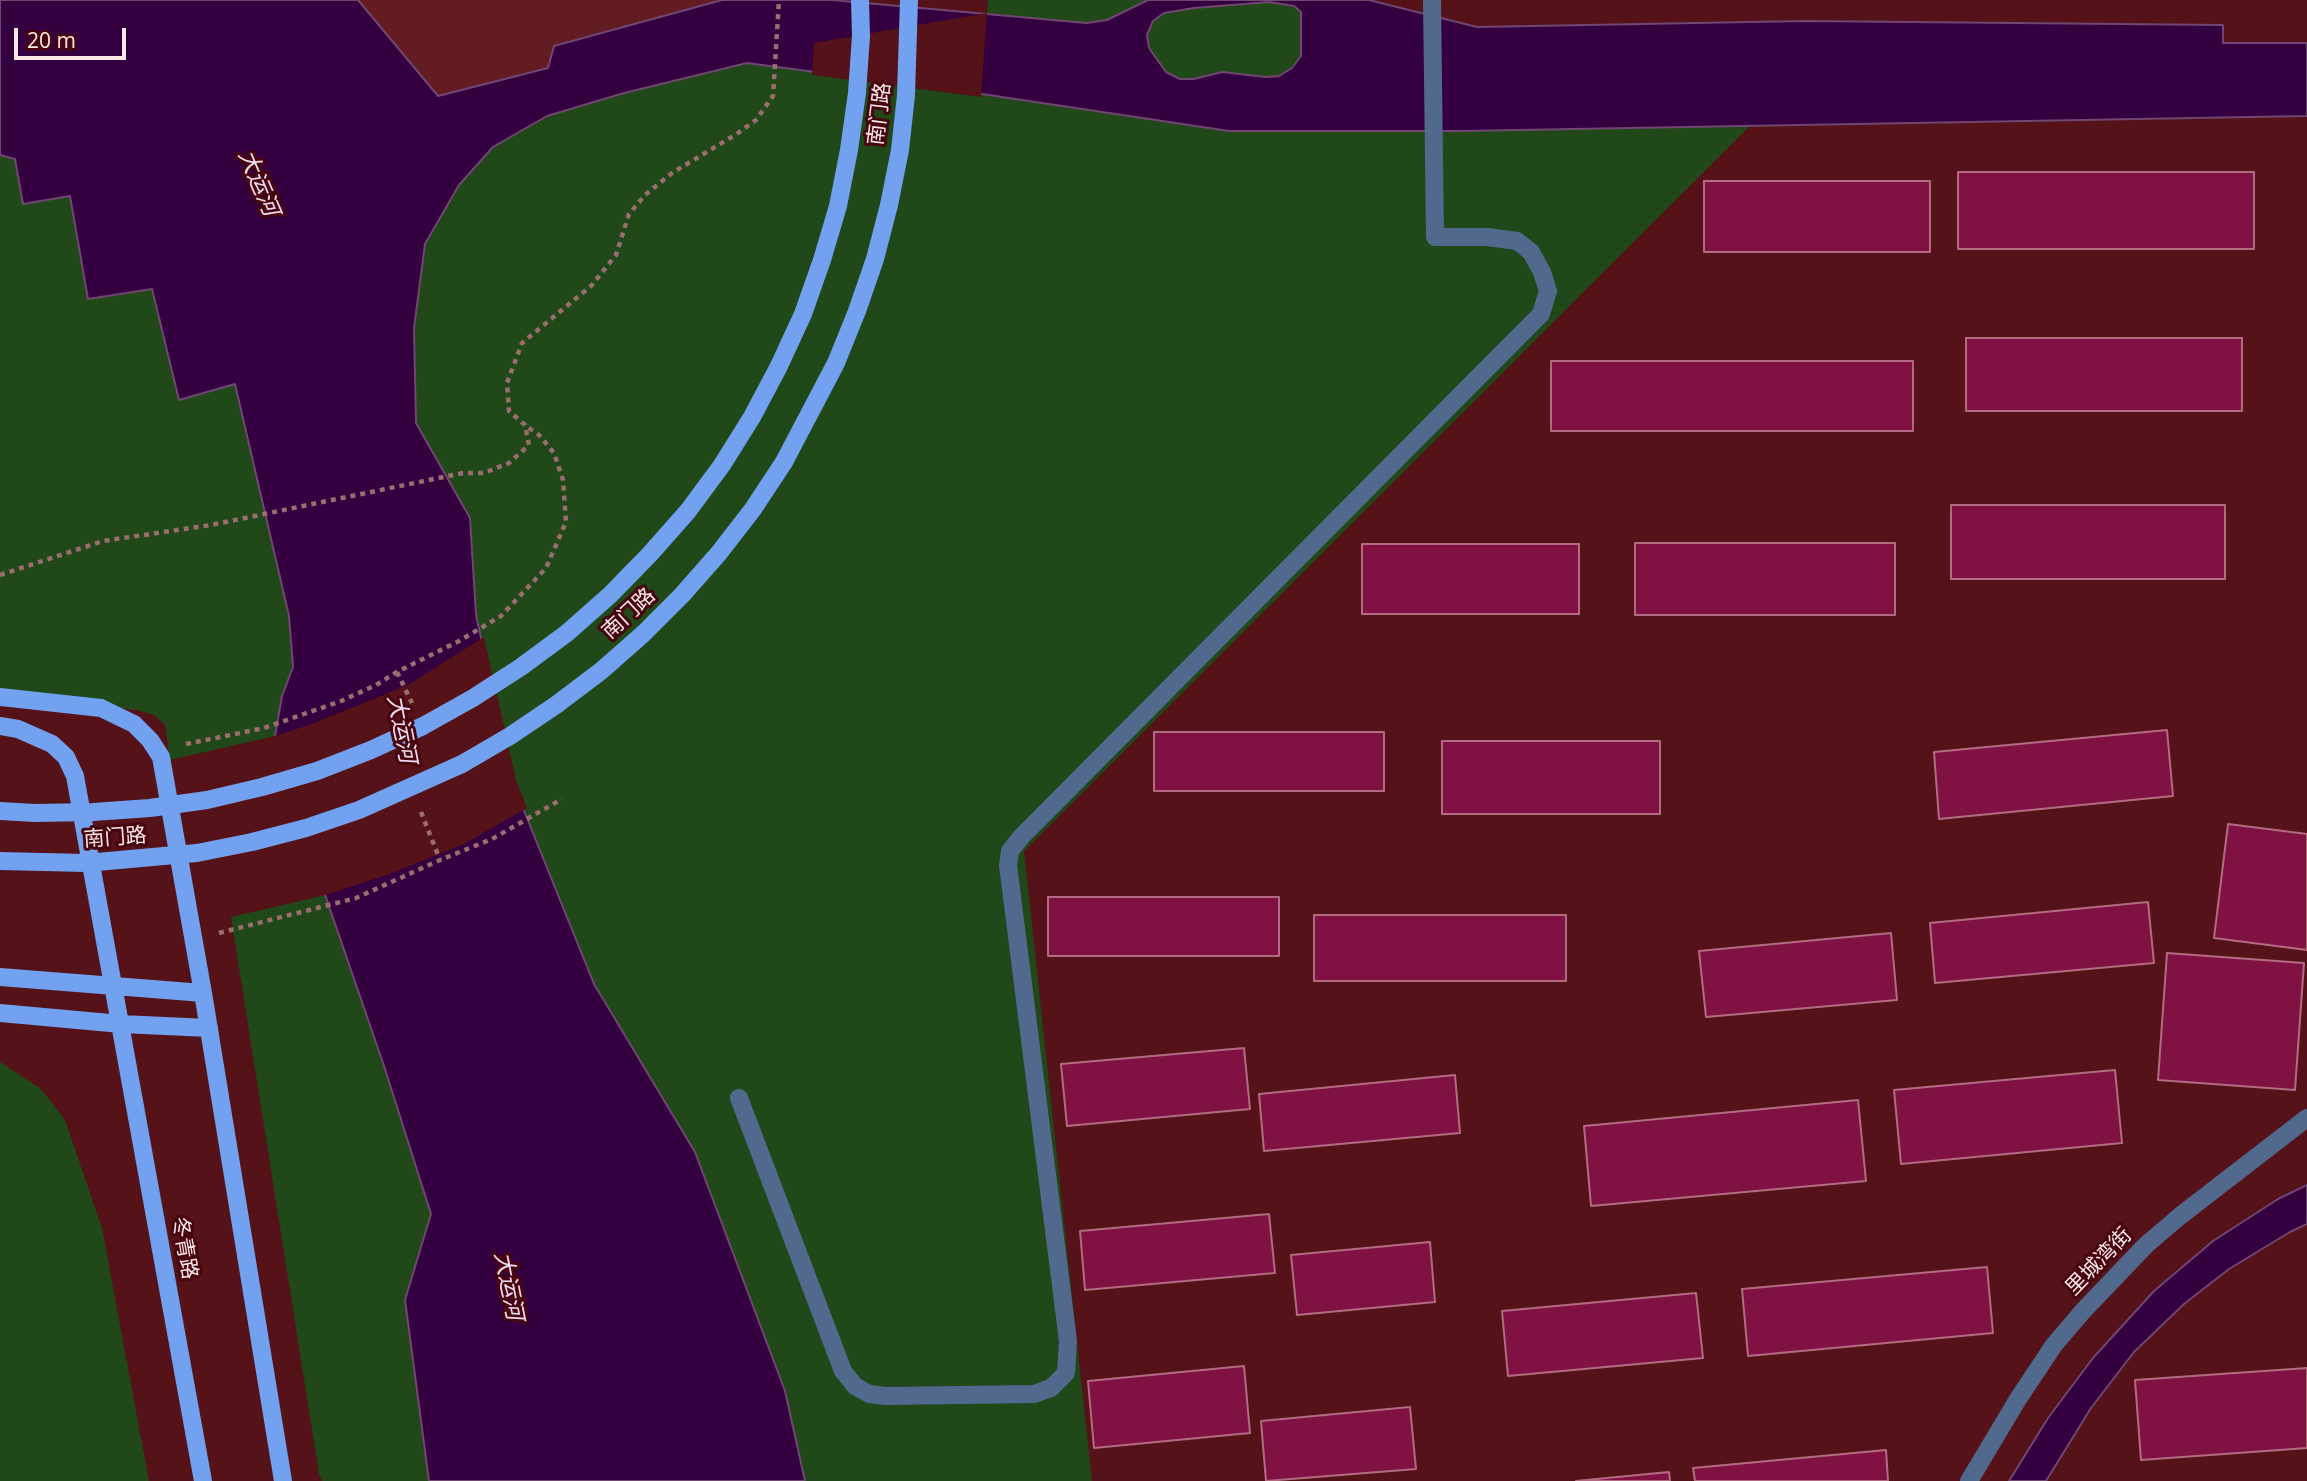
<!DOCTYPE html>
<meta charset="utf-8">
<style>
body{margin:0}
#map{position:relative;width:2307px;height:1481px;overflow:hidden;background:#551218;font-family:"Open Sans",sans-serif}
canvas{display:block}
.scale{position:absolute;left:14px;top:28px;width:112px;height:32px;box-sizing:border-box;border:4px solid #fbeae9;border-top:0;padding-left:9px;font-size:21px;line-height:24px;white-space:nowrap;color:#fbeae9;-webkit-text-stroke:5px #49050f;paint-order:stroke}
</style>
<div id="map">
<canvas width="2307" height="1481"></canvas>
<div class="scale">20 m</div>
</div>
<script>
const c = document.querySelector('canvas').getContext('2d');
c.lineJoin = 'round';
function fill(path, color) { c.fillStyle = color; c.fill(path, 'evenodd'); }
const toPath = rows => new Path2D(rows.map(r => 'M' + r).join(''));
function stroke(path, color, width, dash) { c.strokeStyle = color; c.lineWidth = width; c.lineCap = dash ? 'butt' : 'round'; c.setLineDash(dash || []); c.stroke(path); }
function write(font, color, halo, rows, align = 'center') {
  c.font = font + ' "Open Sans","Noto Sans SC",sans-serif'; c.lineWidth = 6; c.setLineDash([]); c.textBaseline = 'middle'; c.strokeStyle = halo; c.fillStyle = color; for (const [text, x, y, turn = 0] of rows) {
    c.save(); c.translate(x, y); c.rotate((+turn || 0) * Math.PI / 180); c.textAlign = isNaN(turn) ? turn : align; if (halo) c.strokeText(text, 0, 0); c.fillText(text, 0, 0); c.restore();
  }
}
fill(toPath([
 [358,0,722,0,555,46,549,68,438,96]
]), '#641c23');
fill(toPath([
 [988,0,1314,0,1306,102,1132,91,1138,5,1107,20,1087,23,1063,22,987,13],
 [747,63,982,94,1461,131,1750,126,1024,851,1092,1481,805,1481,785,1391,695,1152,594,984,512,781,476,615,470,518,416,424,414,328,425,244,459,185,493,147,547,116,624,93],
 [0,155,15,159,70,196,88,299,152,288,179,400,235,383,289,616,293,667,282,696,275,736,170,760,165,725,154,715,137,710,0,698],
 [326,895,384,1066,431,1214,405,1300,429,1481,322,1481,319,1474,231,917],
 [0,1062,41,1089,65,1120,102,1228,149,1481,0,1481]
]), '#204818');
const water = toPath([
 [0,0,358,0,438,96,548,68,554,46,722,0,832,0,1086,23,1107,20,1148,0,1369,0,1477,27,1805,21,2223,25,2223,43,2307,43,2307,116,1461,131,1229,131,982,94,747,63,624,93,547,116,493,147,459,185,425,244,414,328,416,423,470,518,476,615,512,781,594,984,695,1152,785,1391,805,1481,429,1481,405,1300,431,1214,384,1066,310,851,275,736,282,696,293,667,289,616,235,384,179,400,152,289,88,299,70,196,23,204,15,159,0,155,0,0],
 [1269,2,1294,6,1301,12,1301,56,1292,68,1279,76,1266,77,1222,72,1194,79,1180,79,1166,72,1149,48,1147,35,1153,21,1164,13,1194,8,1269,2],
 [2307,1185,2307,1224,2290,1232,2229,1269,2184,1304,2134,1352,2091,1408,2046,1481,2009,1481,2048,1418,2093,1358,2154,1291,2213,1241,2278,1199,2307,1185]
]);
fill(water, '#35003f');
stroke(water, '#704672', 2);
fill(toPath([
 [987,13,981,97,812,75,814,43],
 [484,637,516,780,527,808,462,845,387,875,322,896,272,737,309,725,408,685]
]), '#551218');
const building = toPath([
 [1958,172,2254,172,2254,249,1958,249,1958,172],
 [1704,181,1930,181,1930,252,1704,252,1704,181],
 [1966,338,2242,338,2242,411,1966,411,1966,338],
 [1551,361,1913,361,1913,431,1551,431,1551,361],
 [1951,505,2225,505,2225,579,1951,579,1951,505],
 [1635,543,1895,543,1895,615,1635,615,1635,543],
 [1362,544,1579,544,1579,614,1362,614,1362,544],
 [2167,730,2173,796,1939,819,1934,752,2167,730],
 [1154,732,1384,732,1384,791,1154,791,1154,732],
 [1442,741,1660,741,1660,814,1442,814,1442,741],
 [2228,824,2307,834,2307,950,2214,938,2228,824],
 [1048,897,1279,897,1279,956,1048,956,1048,897],
 [2148,902,2154,963,1935,983,1930,923,2148,902],
 [1314,915,1566,915,1566,981,1314,981,1314,915],
 [1891,933,1897,1000,1706,1017,1699,951,1891,933],
 [2167,953,2304,963,2295,1090,2158,1080,2167,953],
 [1244,1048,1250,1109,1067,1126,1061,1064,1244,1048],
 [2115,1070,2122,1143,1901,1164,1894,1090,2115,1070],
 [1455,1075,1460,1133,1264,1151,1259,1094,1455,1075],
 [1858,1100,1866,1181,1591,1206,1584,1126,1858,1100],
 [1269,1214,1275,1273,1085,1290,1080,1231,1269,1214],
 [1430,1242,1435,1302,1297,1315,1291,1255,1430,1242],
 [1987,1267,1993,1333,1748,1356,1742,1289,1987,1267],
 [1696,1293,1703,1358,1508,1376,1502,1311,1696,1293],
 [1244,1366,1250,1433,1094,1448,1088,1381,1244,1366],
 [2307,1368,2307,1448,2141,1460,2135,1380,2307,1368],
 [1410,1407,1416,1469,1266,1481,1261,1421,1410,1407],
 [1886,1450,1888,1481,1695,1481,1693,1468,1886,1450],
 [1669,1472,1670,1481,1576,1481,1669,1472]
]);
fill(building, '#801143');
stroke(building, '#b46b82', 2);
stroke(toPath([
 [0,575,103,541,211,525,463,473,484,473,509,463,529,445,525,425,509,411,507,383,522,343,591,286,616,255,629,214,645,195,672,173,735,135,756,120,773,96,779,0],
 [397,672,412,703],
 [186,744,264,728,341,701,376,685,397,672,459,641,501,616,546,568,566,522,563,480,554,453,539,435,526,426],
 [421,812,440,860],
 [219,933,356,898,440,860,492,839,562,799]
]), '#9b6d70', 4.5, [5, 5]);
stroke(toPath([
 [739,1098,843,1371,855,1386,869,1394,886,1396,1034,1394,1051,1388,1066,1373,1068,1341,1008,865,1010,851,1022,836,1541,314,1548,291,1542,272,1531,252,1517,241,1488,237,1435,237,1432,0],
 [1969,1481,2018,1399,2054,1345,2083,1311,2146,1245,2180,1216,2307,1118]
]), '#52698e', 18);
stroke(toPath([
 [0,697,101,708,134,724,150,740,161,757,203,993,283,1481],
 [0,726,18,729,52,744,66,757,75,776,203,1481],
 [0,977,203,993],
 [0,1013,121,1024,209,1028]
]), '#72a1ef', 18);
stroke(toPath([
 [0,811,35,813,93,812,150,808,207,800,262,787,317,771,371,750,423,726,473,698,521,667,567,633,610,595,650,554,688,511,722,465,752,417,779,366,803,314,822,260,838,206,849,150,857,93,861,36,860,0],
 [0,861,86,863,197,853,252,842,306,828,359,810,462,764,510,736,556,705,601,671,643,634,682,595,719,553,753,509,784,462,836,363,857,311,875,259,889,205,900,150,906,95,909,0]
]), '#72a1ef', 18);
write('21px', '#fbeae9', '#49050f', [
 ["南门路",880,114,-83],
 ["南门路",629,614,-43],
 ["南门路",115,838,-4],
 ["冬青路",184,1248,80],
 ["里城湾街",2099,1262,-46]
]);
write('italic 23px', '#eedcf2', '#49050f', [
 ["大运河",258,183,67],
 ["大运河",401,729,79],
 ["大运河",508,1286,79]
]);
</script>
